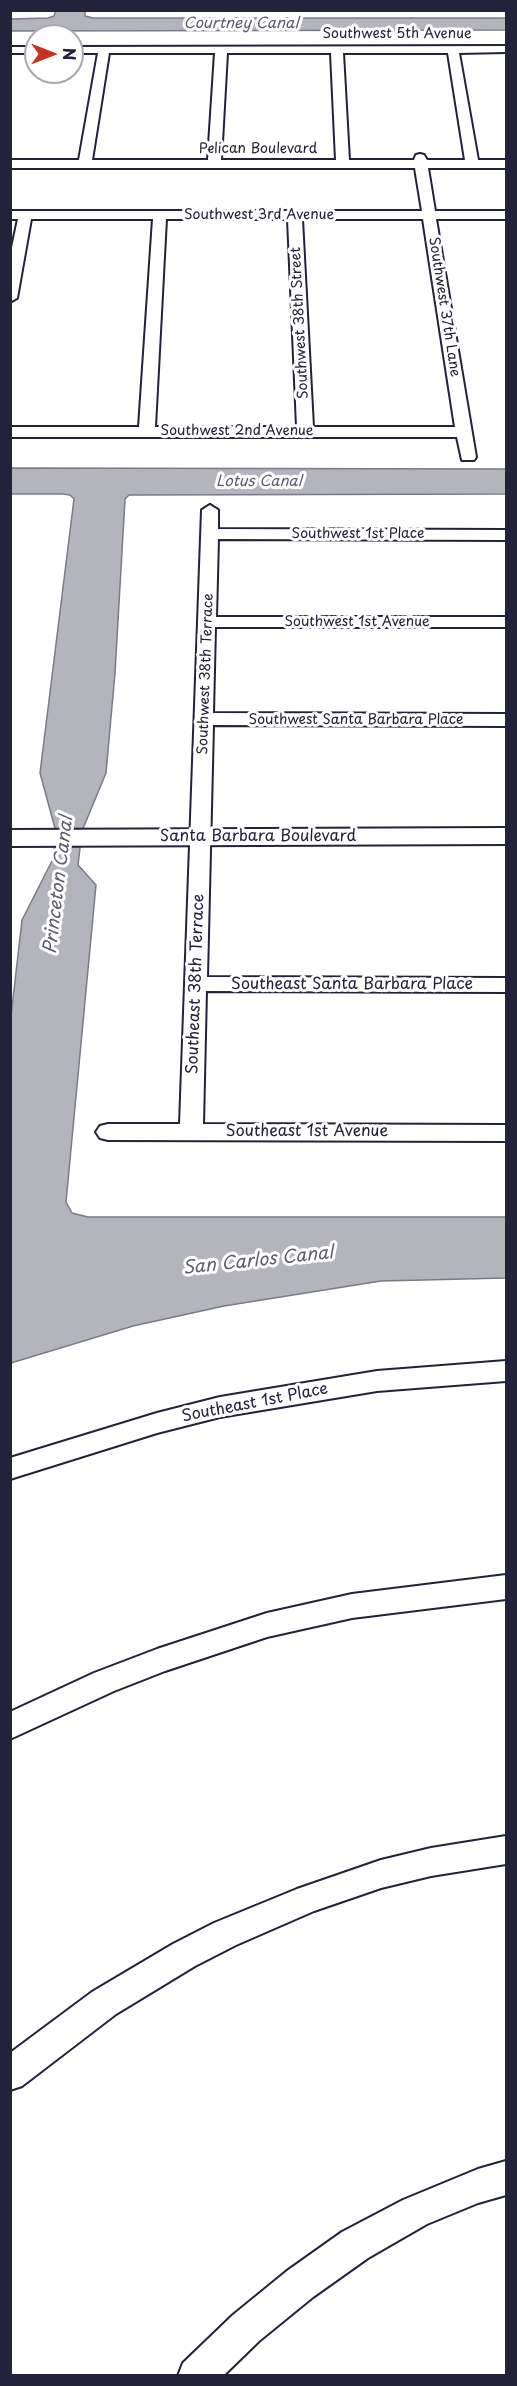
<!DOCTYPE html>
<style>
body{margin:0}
#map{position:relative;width:517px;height:2386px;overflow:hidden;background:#fff;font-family:"Playpen Sans",sans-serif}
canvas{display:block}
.frame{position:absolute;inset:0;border:12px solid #22223b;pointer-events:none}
.north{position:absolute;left:24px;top:24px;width:60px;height:60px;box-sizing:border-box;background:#fff;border:2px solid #a7a7b1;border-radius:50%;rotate:90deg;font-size:16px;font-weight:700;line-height:24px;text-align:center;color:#22223b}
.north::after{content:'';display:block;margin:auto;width:21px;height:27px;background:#c8321e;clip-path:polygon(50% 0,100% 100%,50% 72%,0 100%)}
</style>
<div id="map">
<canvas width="517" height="2386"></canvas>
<div class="frame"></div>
<div class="north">N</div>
</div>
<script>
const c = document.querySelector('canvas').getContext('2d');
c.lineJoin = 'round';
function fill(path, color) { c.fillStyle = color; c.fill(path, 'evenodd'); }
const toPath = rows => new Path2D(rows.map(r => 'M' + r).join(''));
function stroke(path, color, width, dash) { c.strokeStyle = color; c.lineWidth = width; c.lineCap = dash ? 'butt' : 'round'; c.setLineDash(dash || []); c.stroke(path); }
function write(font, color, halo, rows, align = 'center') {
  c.font = font + ' "Playpen Sans",sans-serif'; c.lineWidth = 6; c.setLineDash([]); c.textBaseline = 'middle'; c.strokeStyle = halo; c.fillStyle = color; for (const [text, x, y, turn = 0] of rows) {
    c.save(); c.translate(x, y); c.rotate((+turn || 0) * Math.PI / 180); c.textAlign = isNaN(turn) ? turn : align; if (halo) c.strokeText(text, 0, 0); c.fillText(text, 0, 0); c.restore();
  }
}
const water = toPath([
 [56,10,85,11,85,16,93,18,506,18,506,30,11,31,11,19,48,18,54,16,56,10],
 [11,468,506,469,506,494,140,495,129,495,125,499,115,673,106,773,82,831,78,865,96,885,66,1202,72,1213,88,1217,506,1217,506,1278,381,1281,224,1306,133,1326,11,1363,11,1016,22,920,53,859,56,832,40,773,74,499,70,495,63,494,11,494,11,468]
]);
fill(water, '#b4b4bc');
stroke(water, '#7a7a88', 1.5);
const minor = toPath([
 [506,46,506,52,459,53,478,160,506,160,506,168,428,168,435,211,506,211,506,219,436,219,476,457,474,460,462,460,457,437,10,437,10,427,139,427,153,219,31,219,17,298,10,302,10,257,18,219,10,219,10,211,422,211,415,168,10,168,10,160,79,160,98,53,72,53,72,47,506,46],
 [109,53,215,53,208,160,92,160,109,53],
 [227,53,331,53,336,160,221,160,227,53],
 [343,53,448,53,465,160,427,160,424,155,420,154,416,155,414,160,349,160,343,53],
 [166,219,288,219,297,427,155,427,166,219],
 [302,219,423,219,455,427,313,427,302,219],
 [10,47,36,47,36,53,10,53,10,47],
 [210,505,218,510,218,529,506,530,506,540,218,539,216,617,506,617,506,627,215,627,213,713,506,714,506,726,213,725,207,977,506,978,506,992,206,991,203,1124,506,1125,506,1141,108,1140,100,1138,96,1132,100,1126,108,1124,180,1124,202,510,210,505],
 [506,1361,506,1381,377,1391,220,1417,157,1433,10,1479,10,1458,157,1413,220,1397,377,1371,506,1361],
 [506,1575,506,1599,352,1618,267,1637,165,1671,114,1691,10,1739,10,1712,94,1673,157,1649,267,1613,352,1594,506,1575],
 [506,1836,506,1864,431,1876,381,1888,314,1911,236,1945,195,1966,116,2014,22,2086,10,2090,10,2053,92,1992,173,1944,214,1923,297,1889,381,1860,431,1848,506,1836],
 [506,2161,506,2195,478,2203,427,2224,368,2258,313,2297,259,2341,223,2376,178,2376,183,2363,233,2315,287,2271,342,2232,403,2200,478,2169,506,2161]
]);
const major = toPath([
 [506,828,506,844,10,846,10,830,506,828]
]);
stroke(minor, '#22223b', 4);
stroke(major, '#22223b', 4);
fill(minor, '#fff');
fill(major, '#fff');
write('14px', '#22223b', '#fff', [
 ["Southwest 5th Avenue",397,34],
 ["Pelican Boulevard",258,149],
 ["Southwest 3rd Avenue",259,215],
 ["Southwest 37th Lane",444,307,81],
 ["Southwest 38th Street",300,323,-93],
 ["Southwest 2nd Avenue",237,431],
 ["Southwest 1st Place",358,534],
 ["Southwest 1st Avenue",357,622],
 ["Southwest 38th Terrace",206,674,-88],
 ["Southwest Santa Barbara Place",356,720]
]);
write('italic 15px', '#5c5c6f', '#fff', [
 ["Courtney Canal",241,24],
 ["Lotus Canal",259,482]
]);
write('16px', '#22223b', '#fff', [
 ["Santa Barbara Boulevard",258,837],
 ["Southeast 38th Terrace",196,984,-88],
 ["Southeast Santa Barbara Place",352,985],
 ["Southeast 1st Avenue",307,1132],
 ["Southeast 1st Place",255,1403,-11]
]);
write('italic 18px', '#5c5c6f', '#fff', [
 ["Princeton Canal",59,885,-83],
 ["San Carlos Canal",258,1261,-6]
]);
</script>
